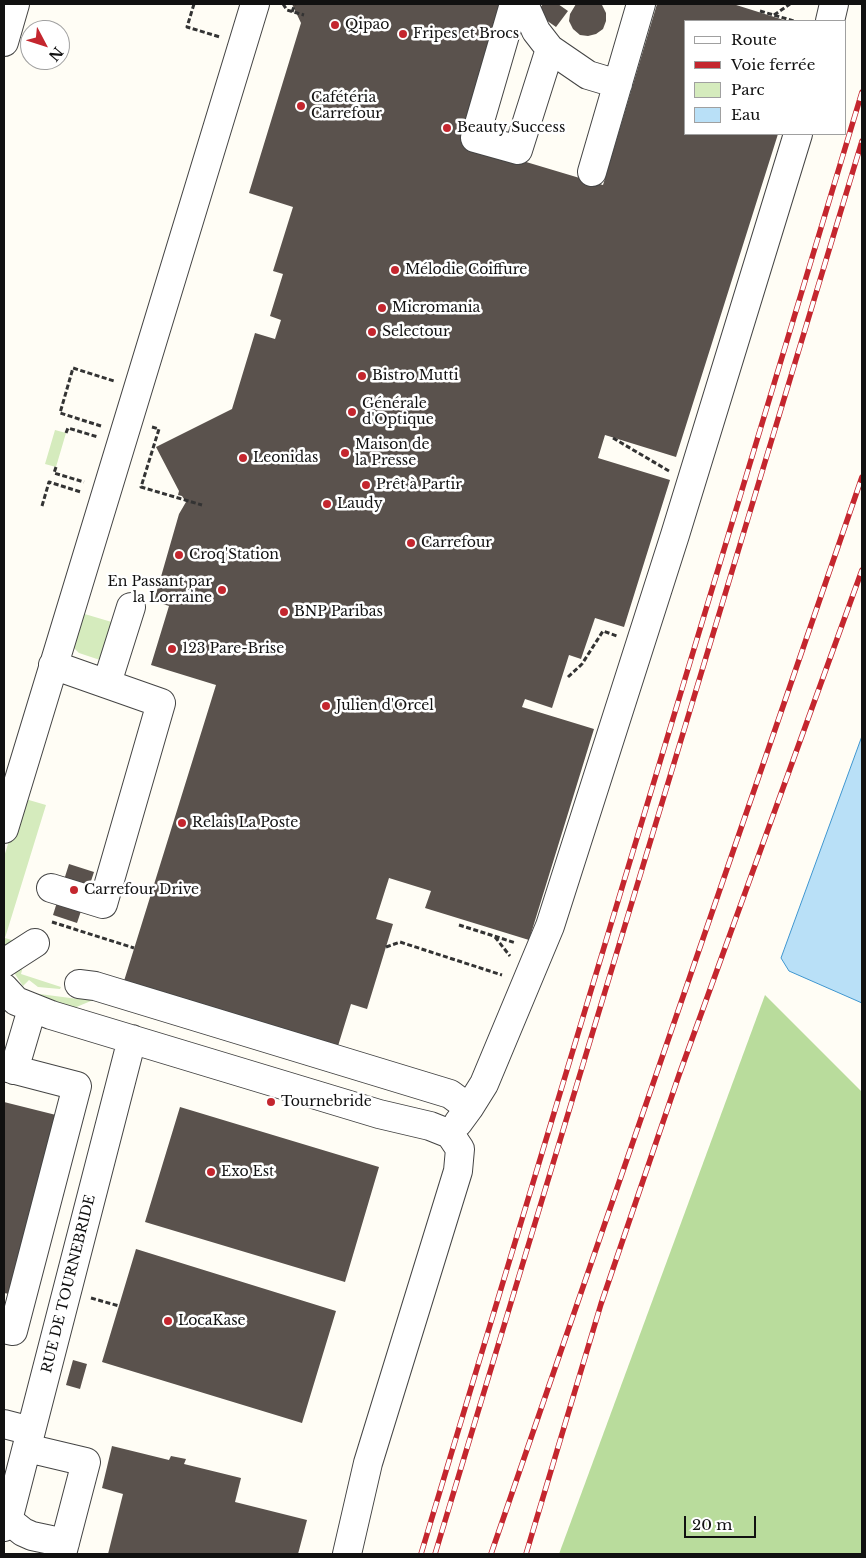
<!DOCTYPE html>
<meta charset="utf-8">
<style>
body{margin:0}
#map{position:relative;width:866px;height:1558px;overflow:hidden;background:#fffdf5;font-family:"Libre Baskerville",serif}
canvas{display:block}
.frame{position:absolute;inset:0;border:5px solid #111;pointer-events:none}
.legend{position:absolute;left:684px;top:20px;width:162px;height:115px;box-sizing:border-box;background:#fff;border:1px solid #a0a0a0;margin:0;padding:6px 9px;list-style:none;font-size:15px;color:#111}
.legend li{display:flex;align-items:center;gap:10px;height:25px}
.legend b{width:25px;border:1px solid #a0a0a0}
.north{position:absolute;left:20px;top:20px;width:50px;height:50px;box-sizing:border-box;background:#fff;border:1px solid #a0a0a0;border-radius:50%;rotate:130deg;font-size:14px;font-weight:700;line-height:20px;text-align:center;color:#111}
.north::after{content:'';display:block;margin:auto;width:18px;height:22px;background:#c4262e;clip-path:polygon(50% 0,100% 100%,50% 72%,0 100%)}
.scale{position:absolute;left:684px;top:1516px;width:72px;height:22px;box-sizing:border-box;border:2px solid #111;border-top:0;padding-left:6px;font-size:15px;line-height:18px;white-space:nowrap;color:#111;-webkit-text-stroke:4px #fff;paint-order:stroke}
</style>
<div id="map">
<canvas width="866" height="1558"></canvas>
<div class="frame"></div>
<ul class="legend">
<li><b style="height:6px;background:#fff"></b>Route</li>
<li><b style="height:6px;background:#c4262e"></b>Voie ferrée</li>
<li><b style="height:14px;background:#d5ebbd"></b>Parc</li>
<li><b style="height:14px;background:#b9e0f7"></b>Eau</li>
</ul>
<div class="north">N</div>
<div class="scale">20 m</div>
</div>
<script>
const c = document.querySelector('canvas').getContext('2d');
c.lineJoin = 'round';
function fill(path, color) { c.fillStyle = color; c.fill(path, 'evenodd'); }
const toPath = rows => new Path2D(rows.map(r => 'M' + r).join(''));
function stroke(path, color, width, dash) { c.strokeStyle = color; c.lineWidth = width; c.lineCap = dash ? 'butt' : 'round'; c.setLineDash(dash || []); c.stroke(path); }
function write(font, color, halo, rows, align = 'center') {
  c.font = font + ' "Libre Baskerville",serif'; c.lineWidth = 5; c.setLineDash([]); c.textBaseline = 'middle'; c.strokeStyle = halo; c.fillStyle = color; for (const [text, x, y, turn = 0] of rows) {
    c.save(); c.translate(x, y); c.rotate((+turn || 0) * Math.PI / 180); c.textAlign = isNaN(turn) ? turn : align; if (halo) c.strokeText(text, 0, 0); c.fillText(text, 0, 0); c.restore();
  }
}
fill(toPath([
 [55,430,66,433,56,467,45,464],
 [78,612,115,623,103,661,79,653,72,646],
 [22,798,46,805,5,938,22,943,4,954,4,857],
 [25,959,21,974,61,987,60,989,38,987,29,980,23,986,11,968],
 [80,992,98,998,74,1008,32,993,78,999]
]), '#d5ebbd');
fill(toPath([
 [765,995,862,1092,862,1554,559,1554]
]), '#b9dc9c');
const water = toPath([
 [862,736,862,1003,789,971,781,958,862,736]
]);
fill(water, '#b9e0f7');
stroke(water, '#3f96cf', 1);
fill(toPath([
 [292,4,509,4,466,144,603,185,657,4,733,4,787,21,685,21,685,134,778,134,676,457,605,435,598,458,670,480,624,627,595,618,581,659,569,655,552,708,525,699,522,707,594,729,529,940,425,908,431,891,389,878,376,919,393,924,367,1009,351,1004,338,1046,124,981,216,685,151,665,169,606,154,601,179,514,186,502,182,496,178,495,179,491,156,447,232,409,255,333,275,339,281,320,270,316,283,274,273,271,293,207,249,193,301,23],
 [543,4,558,4,568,11,556,27,536,13],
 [576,4,602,5,606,13,606,21,603,29,596,34,588,36,580,35,573,29,569,21,570,14],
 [69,864,94,872,77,923,53,915],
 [4,1102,60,1116,15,1295,4,1293],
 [180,1107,379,1167,345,1282,145,1222],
 [136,1249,336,1311,302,1423,102,1362],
 [73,1360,87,1364,80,1389,66,1385],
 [112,1446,169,1460,171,1456,186,1459,184,1464,241,1478,235,1502,307,1520,298,1554,108,1554,123,1494,102,1488]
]), '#5a524d');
const minor = toPath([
 [514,4,475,138,518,150,550,49],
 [524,4,536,31,550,49,588,75,618,84],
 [830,21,834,4],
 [4,42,15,4],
 [592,172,641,4],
 [107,683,131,607],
 [4,829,255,4],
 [51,888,103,904,161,703,53,665],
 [4,963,35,943],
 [79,984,95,986,450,1094,469,1108,458,1123],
 [4,988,16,1001,51,1015,379,1114,430,1126,450,1134,460,1149,458,1171,368,1463,347,1554],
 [4,1067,77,1086,13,1331,4,1329],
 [14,1070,32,1009],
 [469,1108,484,1084,550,926,675,535,798,134],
 [4,1424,31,1431],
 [27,1448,86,1462,62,1554],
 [8,1520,23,1532,32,1536,65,1543],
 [4,1527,8,1520,132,1039]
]);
stroke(minor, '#444', 30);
stroke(toPath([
 [194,4,187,27,220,37],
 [283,4,287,10,304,15],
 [760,11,794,21],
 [292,12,295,4],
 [774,15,790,4],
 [101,426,60,413,73,368,114,381],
 [152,427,159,429,141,487,202,505],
 [66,433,68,428,98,437],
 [613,438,669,471],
 [56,467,54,473,84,482],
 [42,506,49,482,81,492],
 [568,677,582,664,603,631,617,636],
 [52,922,134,948],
 [459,925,516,943],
 [495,937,510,956],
 [386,947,400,942,502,975],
 [91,1298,119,1306]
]), '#333', 3, [5, 2.5]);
stroke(minor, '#fff', 28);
const rail = toPath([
 [421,1554,862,92],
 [435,1554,862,141],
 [491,1554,862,477],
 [526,1554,601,1304,679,1075,862,570]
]);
stroke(rail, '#c4262e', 5.5);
stroke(rail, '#fff', 4, [11]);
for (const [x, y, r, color] of [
 [335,25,5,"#c4262e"],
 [403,34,5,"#c4262e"],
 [301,106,5,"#c4262e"],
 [447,128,5,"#c4262e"],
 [395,270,5,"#c4262e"],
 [382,308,5,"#c4262e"],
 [372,332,5,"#c4262e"],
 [362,376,5,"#c4262e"],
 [352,412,5,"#c4262e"],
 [345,453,5,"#c4262e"],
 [243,458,5,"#c4262e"],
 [366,485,5,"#c4262e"],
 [327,504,5,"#c4262e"],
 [411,543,5,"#c4262e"],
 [179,555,5,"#c4262e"],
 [222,590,5,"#c4262e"],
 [284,612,5,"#c4262e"],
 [172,649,5,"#c4262e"],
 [326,706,5,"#c4262e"],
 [182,823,5,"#c4262e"],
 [74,890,5,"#c4262e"],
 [271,1102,5,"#c4262e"],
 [211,1172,5,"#c4262e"],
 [168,1321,5,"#c4262e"]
]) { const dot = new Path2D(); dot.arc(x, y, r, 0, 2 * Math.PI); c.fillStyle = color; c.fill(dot); stroke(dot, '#fff', 2); }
write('14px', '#111', '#fff', [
 ["Qipao",345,25],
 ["Fripes et Brocs",413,34],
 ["Cafétéria",311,98],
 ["Carrefour",311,114],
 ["Beauty Success",457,128],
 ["Mélodie Coiffure",405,270],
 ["Micromania",392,308],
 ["Selectour",382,332],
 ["Bistro Mutti",372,376],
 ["Générale",362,404],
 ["d'Optique",362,420],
 ["Maison de",355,445],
 ["la Presse",355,461],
 ["Leonidas",253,458],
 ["Prêt à Partir",376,485],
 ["Laudy",337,504],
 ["Carrefour",421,543],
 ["Croq'Station",189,555],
 ["En Passant par",212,582,"right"],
 ["la Lorraine",212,598,"right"],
 ["BNP Paribas",294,612],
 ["123 Pare-Brise",182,649],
 ["Julien d'Orcel",336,706],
 ["Relais La Poste",192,823],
 ["Carrefour Drive",84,890],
 ["Tournebride",281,1102],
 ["Exo Est",221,1172],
 ["LocaKase",178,1321]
], 'left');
write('14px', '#111', '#fff', [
 ["RUE DE TOURNEBRIDE",69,1284,-76]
]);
</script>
